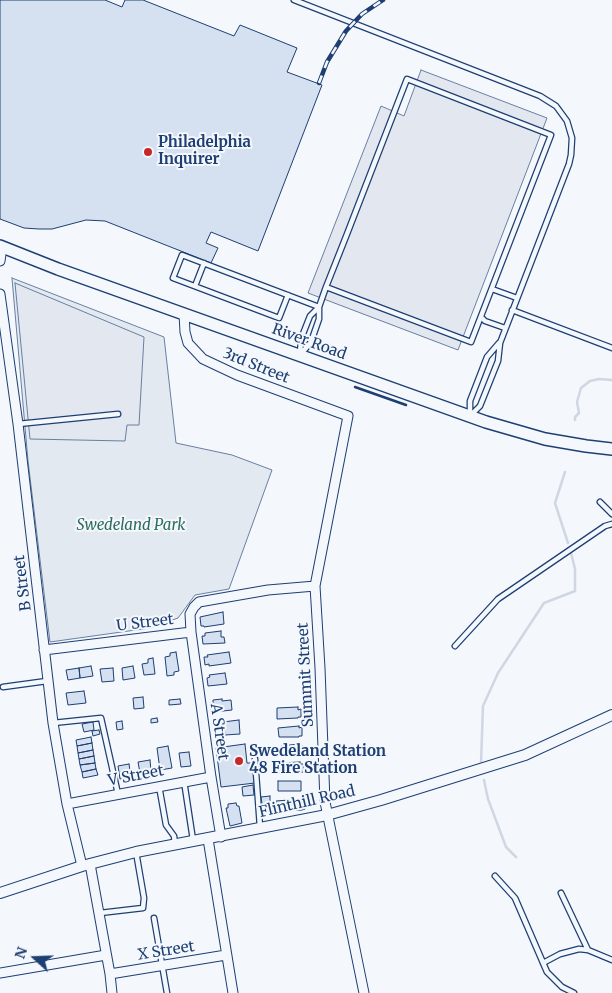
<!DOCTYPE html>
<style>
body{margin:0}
#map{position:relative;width:612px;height:993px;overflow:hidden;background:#f4f7fb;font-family:Merriweather,serif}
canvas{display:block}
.north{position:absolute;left:10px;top:933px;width:50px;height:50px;-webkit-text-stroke:4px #f4f7fb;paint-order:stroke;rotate:290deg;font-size:14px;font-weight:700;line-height:20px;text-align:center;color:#1d3f73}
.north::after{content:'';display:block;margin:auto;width:18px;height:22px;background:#1d3f73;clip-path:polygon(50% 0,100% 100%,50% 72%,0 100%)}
</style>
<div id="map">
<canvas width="612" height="993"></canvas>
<div class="north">N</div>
</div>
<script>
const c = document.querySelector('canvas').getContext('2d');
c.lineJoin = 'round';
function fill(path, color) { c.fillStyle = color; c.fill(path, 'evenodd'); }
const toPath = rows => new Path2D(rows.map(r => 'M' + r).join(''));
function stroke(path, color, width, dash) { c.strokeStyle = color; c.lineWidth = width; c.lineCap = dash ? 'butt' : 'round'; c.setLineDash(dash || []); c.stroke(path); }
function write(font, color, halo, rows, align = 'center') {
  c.font = font + ' Merriweather,serif'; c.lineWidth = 4; c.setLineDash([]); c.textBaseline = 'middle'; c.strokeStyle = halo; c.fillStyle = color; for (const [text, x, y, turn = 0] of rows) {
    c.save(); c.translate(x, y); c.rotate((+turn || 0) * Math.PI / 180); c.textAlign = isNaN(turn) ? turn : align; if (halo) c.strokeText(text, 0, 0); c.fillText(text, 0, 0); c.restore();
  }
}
const green = toPath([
 [12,278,164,337,176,443,232,455,272,470,229,589,195,595,178,618,150,628,50,642,28,461,12,278]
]);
fill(green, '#e3e9f0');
stroke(green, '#687fa3', 1);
const parking = toPath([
 [421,70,547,118,458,350,308,293,381,106,404,116,421,70],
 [15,283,144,337,139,425,127,425,125,441,30,439,15,283]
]);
fill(parking, '#e3e8f0');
stroke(parking, '#687fa3', 1);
stroke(toPath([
 [575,420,575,417,579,413,577,402,581,388,590,381,599,379,612,380],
 [565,472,555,503,568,543],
 [481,763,483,706,498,673,544,603,575,591,575,569,571,553],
 [484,780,488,799,506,847,516,857]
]), '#cfd7e4', 2.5);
const building = toPath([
 [0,0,105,0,122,7,125,0,143,0,234,36,240,25,297,48,287,72,322,85,258,251,211,232,206,243,218,248,211,263,105,221,86,220,52,229,39,229,24,228,0,219,0,0],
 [223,612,224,624,204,627,204,626,201,626,200,617,223,612],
 [221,631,221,637,224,637,225,643,203,644,202,636,205,636,205,633,221,631],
 [176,652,179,671,174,672,174,675,167,676,165,657,170,656,170,653,176,652],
 [229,652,231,663,209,666,209,664,205,665,204,657,208,657,207,655,229,652],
 [153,658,155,674,144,675,142,664,148,663,148,659,153,658],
 [91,666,93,676,80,678,79,668,91,666],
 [133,666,135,678,123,680,122,668,133,666],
 [79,668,80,678,68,680,66,670,79,668],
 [113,668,114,681,102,682,100,669,113,668],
 [225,673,227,684,208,686,207,678,210,677,209,675,225,673],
 [84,691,86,703,68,705,66,693,84,691],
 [143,697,144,708,134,709,133,698,143,697],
 [180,699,181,704,169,705,169,700,180,699],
 [222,699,222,701,231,700,232,710,214,712,214,709,211,710,210,703,213,703,213,700,222,699],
 [298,707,298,710,301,709,301,717,298,717,298,718,277,719,277,708,298,707],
 [157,718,158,722,151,723,151,719,157,718],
 [239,720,240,734,225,735,223,722,239,720],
 [122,721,123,729,117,730,116,722,122,721],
 [93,722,94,730,84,732,82,724,93,722],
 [299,726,299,728,302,727,302,736,299,736,299,737,279,737,278,728,299,726],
 [99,730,100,734,93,736,92,731,99,730],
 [91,737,92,743,77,746,76,740,91,737],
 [92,743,93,750,78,753,77,746,92,743],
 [245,744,247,763,252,763,255,783,221,787,216,748,245,744],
 [299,744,299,746,303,746,303,754,300,754,300,755,281,755,281,746,299,744],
 [168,746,172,768,160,770,157,748,168,746],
 [93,750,94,756,79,759,78,753,93,750],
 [189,752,191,766,181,767,179,753,189,752],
 [94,756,95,763,80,765,79,759,94,756],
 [150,760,151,771,140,773,138,762,150,760],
 [300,762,300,764,304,764,304,772,280,774,280,763,300,762],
 [95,763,96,769,82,772,80,765,95,763],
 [129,764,131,777,120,779,118,766,129,764],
 [96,769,98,775,83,778,82,772,96,769],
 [278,781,301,781,301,791,278,791,278,781],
 [253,785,254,795,243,796,242,787,253,785],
 [270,796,270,803,262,804,261,797,270,796],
 [302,799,302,801,304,801,305,809,302,810,283,811,283,809,276,809,276,801,302,799],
 [236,803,237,806,239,806,242,823,230,826,226,808,228,808,228,804,236,803]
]);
fill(building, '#d5e0f0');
stroke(building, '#1d3f73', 1);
const service = toPath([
 [294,0,540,96,556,106,567,121,572,138,571,155,569,164,500,343,498,361,480,406,471,415],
 [195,286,204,263],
 [492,289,517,298],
 [288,295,279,318,173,278,182,255,319,307],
 [512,310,612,348],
 [481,317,485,321,505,328],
 [300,354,301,339,310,316,319,307,326,287,347,234,407,79,551,135,471,342,326,287],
 [301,354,311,342,319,319,319,307],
 [470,415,470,401,487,357,499,343],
 [18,424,118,414],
 [600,502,612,514],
 [455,646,498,599,605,526,612,524],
 [3,687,47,681],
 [53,723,101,718,118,794],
 [255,759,260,827],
 [184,781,193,840],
 [159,786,166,825,174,836,175,844],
 [495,876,515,898,547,972,562,987,574,993],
 [561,893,588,950],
 [100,913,143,908,144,898,136,852],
 [154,918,167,993],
 [543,963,560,954,579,949,588,950,612,960]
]);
const minor = toPath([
 [0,261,2,247],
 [0,294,18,424,53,723,67,804,82,866],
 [184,314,185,332,188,343,203,359,237,375,348,416,315,586,320,668,325,802,364,993],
 [191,632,211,777,221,837],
 [44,650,191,632,190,614,194,607,199,602,268,590,315,586],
 [67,804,211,777],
 [208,839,233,993],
 [90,864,110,974,112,993],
 [0,973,106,955],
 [110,974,226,955]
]);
const tertiary = toPath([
 [0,893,82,866,136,852,327,815,381,800,525,755,612,715]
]);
const secondary = toPath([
 [0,246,58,269,486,422,545,439,586,446,612,449]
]);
stroke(service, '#1d3f73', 7);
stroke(minor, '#1d3f73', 11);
stroke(tertiary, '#1d3f73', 12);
stroke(secondary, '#1d3f73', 14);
stroke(service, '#f4f7fb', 4.5);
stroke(minor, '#f4f7fb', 9);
stroke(tertiary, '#f4f7fb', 10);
stroke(secondary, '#f4f7fb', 11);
const rail = toPath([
 [319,83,327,62,346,31,362,14,383,0]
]);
stroke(rail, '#1d3f73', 4.5);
stroke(rail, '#f4f7fb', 2.5, [8]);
stroke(toPath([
 [355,387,406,405]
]), '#1d3f73', 2.5);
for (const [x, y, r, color] of [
 [148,152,5,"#c62828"],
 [239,761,5,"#c62828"]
]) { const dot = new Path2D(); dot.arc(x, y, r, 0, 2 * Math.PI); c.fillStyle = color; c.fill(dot); stroke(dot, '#f4f7fb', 2); }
write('bold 15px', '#1d3f73', '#f4f7fb', [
 ["Philadelphia",158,143],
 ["Inquirer",158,160],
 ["Swedeland Station",249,752],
 ["48 Fire Station",249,769]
], 'left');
write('15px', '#1d3f73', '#f4f7fb', [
 ["River Road",309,342,20],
 ["3rd Street",256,366,22],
 ["B Street",23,583,-97],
 ["U Street",145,623,-7],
 ["Summit Street",306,675,-93],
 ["A Street",219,732,82],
 ["V Street",136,776,-11],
 ["Flinthill Road",307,802,-13],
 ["X Street",166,951,-9]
]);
write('italic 15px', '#2c6c60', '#f4f7fb', [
 ["Swedeland Park",131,526]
]);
</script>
